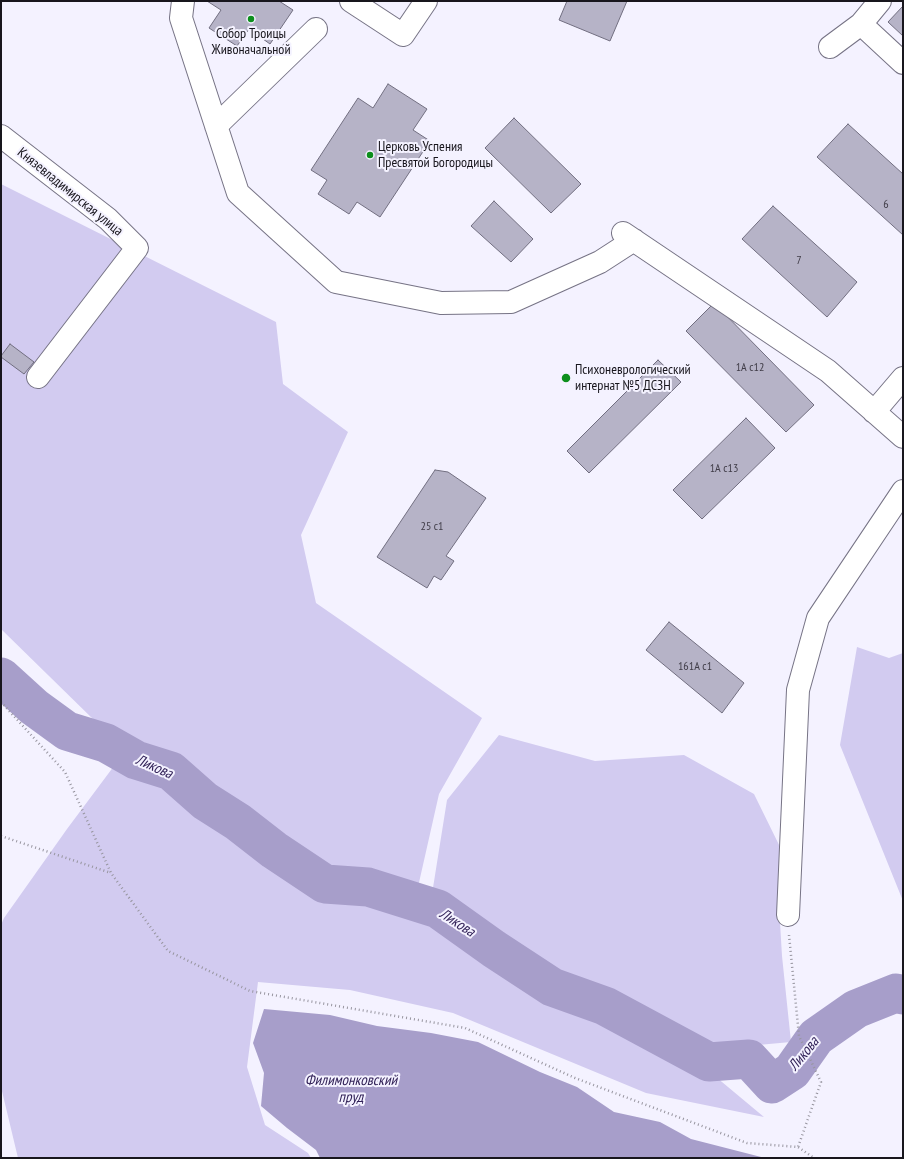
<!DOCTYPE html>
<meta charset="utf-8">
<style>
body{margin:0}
#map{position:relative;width:904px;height:1159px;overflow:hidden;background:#f4f2ff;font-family:"PT Sans Narrow",sans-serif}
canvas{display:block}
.frame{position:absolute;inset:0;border:2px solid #18161d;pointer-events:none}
</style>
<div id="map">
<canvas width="904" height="1159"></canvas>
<div class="frame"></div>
</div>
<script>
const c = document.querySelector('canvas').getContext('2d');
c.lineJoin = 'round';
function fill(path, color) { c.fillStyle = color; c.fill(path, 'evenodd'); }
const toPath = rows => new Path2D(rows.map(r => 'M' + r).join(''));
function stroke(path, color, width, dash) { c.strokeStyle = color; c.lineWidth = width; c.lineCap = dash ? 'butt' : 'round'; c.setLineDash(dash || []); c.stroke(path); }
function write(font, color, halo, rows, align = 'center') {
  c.font = font + ' "PT Sans Narrow",sans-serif'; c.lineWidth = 4; c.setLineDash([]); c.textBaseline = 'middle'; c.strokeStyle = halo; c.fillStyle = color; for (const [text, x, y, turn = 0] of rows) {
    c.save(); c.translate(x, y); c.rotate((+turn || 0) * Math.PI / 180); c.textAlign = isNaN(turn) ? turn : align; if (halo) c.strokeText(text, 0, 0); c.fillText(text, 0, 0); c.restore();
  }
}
fill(toPath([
 [1,184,276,322,283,384,348,432,301,535,316,603,482,718,439,794,418,887,372,871,443,931,497,936,432,894,447,800,499,735,595,761,684,755,754,794,782,851,779,906,782,956,791,1042,714,1049,696,1041,716,1077,764,1117,646,1093,453,1013,350,990,258,982,247,1067,265,1125,308,1153,311,1158,18,1158,1,1087,1,925,4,918,67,829,111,770,130,739,96,722,1,629],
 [857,647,889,658,903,653,903,901,840,745]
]), '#d2cbf0');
fill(toPath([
 [264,1009,330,1015,377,1026,431,1033,478,1042,540,1072,577,1087,614,1112,660,1122,691,1139,765,1158,320,1158,316,1150,287,1128,261,1106,264,1073,253,1043]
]), '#a79eca');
stroke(toPath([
 [1,677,34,707,67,731,106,743,136,760,171,771,205,801,238,822,274,850,325,884,368,887,438,909,494,949,552,987,605,1006,709,1062,749,1059,772,1084,792,1071,816,1037,856,1009,896,993,903,995]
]), '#a79eca', 39);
const building = toPath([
 [207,1,279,1,293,10,270,44,249,29,237,46,209,28,221,10,207,1],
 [567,1,627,1,610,41,559,20,567,1],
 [903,6,903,36,888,22,903,6],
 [388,84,427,109,413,130,430,141,380,217,357,202,349,214,318,194,327,180,311,170,358,98,373,108,388,84],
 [514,118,581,184,551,213,485,148,514,118],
 [848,124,903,174,903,235,817,157,848,124],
 [494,201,533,239,511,262,471,226,494,201],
 [773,206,857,282,827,317,742,239,773,206],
 [714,303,814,405,786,432,686,331,714,303],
 [10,344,34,362,24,374,1,357,1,356,10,344],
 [658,360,681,382,589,473,567,451,658,360],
 [746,418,775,448,702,519,673,490,746,418],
 [435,470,448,472,486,498,446,556,454,561,441,580,434,576,427,588,377,557,435,470],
 [669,622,744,683,722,713,646,650,669,622]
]);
fill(building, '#b6b3c7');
stroke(building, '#716e80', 1);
const minor = toPath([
 [183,1,181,18,238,193,336,282,441,303,511,302,600,262,634,240],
 [351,1,403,35,426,1],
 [861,24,903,63],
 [830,47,861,24,880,1],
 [216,126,316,29],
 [1,136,108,219,137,248,38,377],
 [623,233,828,371,903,437],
 [874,412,903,378],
 [788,915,798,690,818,618,903,491]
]);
stroke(minor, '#767385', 24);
stroke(toPath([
 [1,702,65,772,111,873,168,951,250,991,465,1028,575,1078,747,1143,798,1147,814,1158],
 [1,836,111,873],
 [789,935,799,1036,821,1082,798,1147]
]), '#97959f', 2.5, [1, 3]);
stroke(minor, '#fff', 22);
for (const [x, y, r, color] of [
 [251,19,4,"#0d8f1d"],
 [370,155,4,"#0d8f1d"],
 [566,378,5,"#0d8f1d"]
]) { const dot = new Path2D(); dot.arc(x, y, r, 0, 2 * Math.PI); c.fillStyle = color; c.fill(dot); stroke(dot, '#f4f2ff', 1.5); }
write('12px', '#403d48', null, [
 ["6",886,205],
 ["7",799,261],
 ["1А с12",750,368],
 ["1А с13",724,469],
 ["25 с1",432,527],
 ["161А с1",695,667]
]);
write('14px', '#18161d', '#f4f2ff', [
 ["Собор Троицы",251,34,"center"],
 ["Живоначальной",251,50,"center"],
 ["Церковь Успения",378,147],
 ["Пресвятой Богородицы",378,163],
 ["Психоневрологический",575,370],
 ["интернат №5 ДСЗН",575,386]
], 'left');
write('14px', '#18161d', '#f4f2ff', [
 ["Князевладимирская улица",70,192,39]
]);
write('italic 15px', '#322258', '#f4f2ff', [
 ["Ликова",154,767,24],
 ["Ликова",457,923,33],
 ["Ликова",804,1054,-51],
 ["Филимонковский",351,1081],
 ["пруд",351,1098]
]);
</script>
